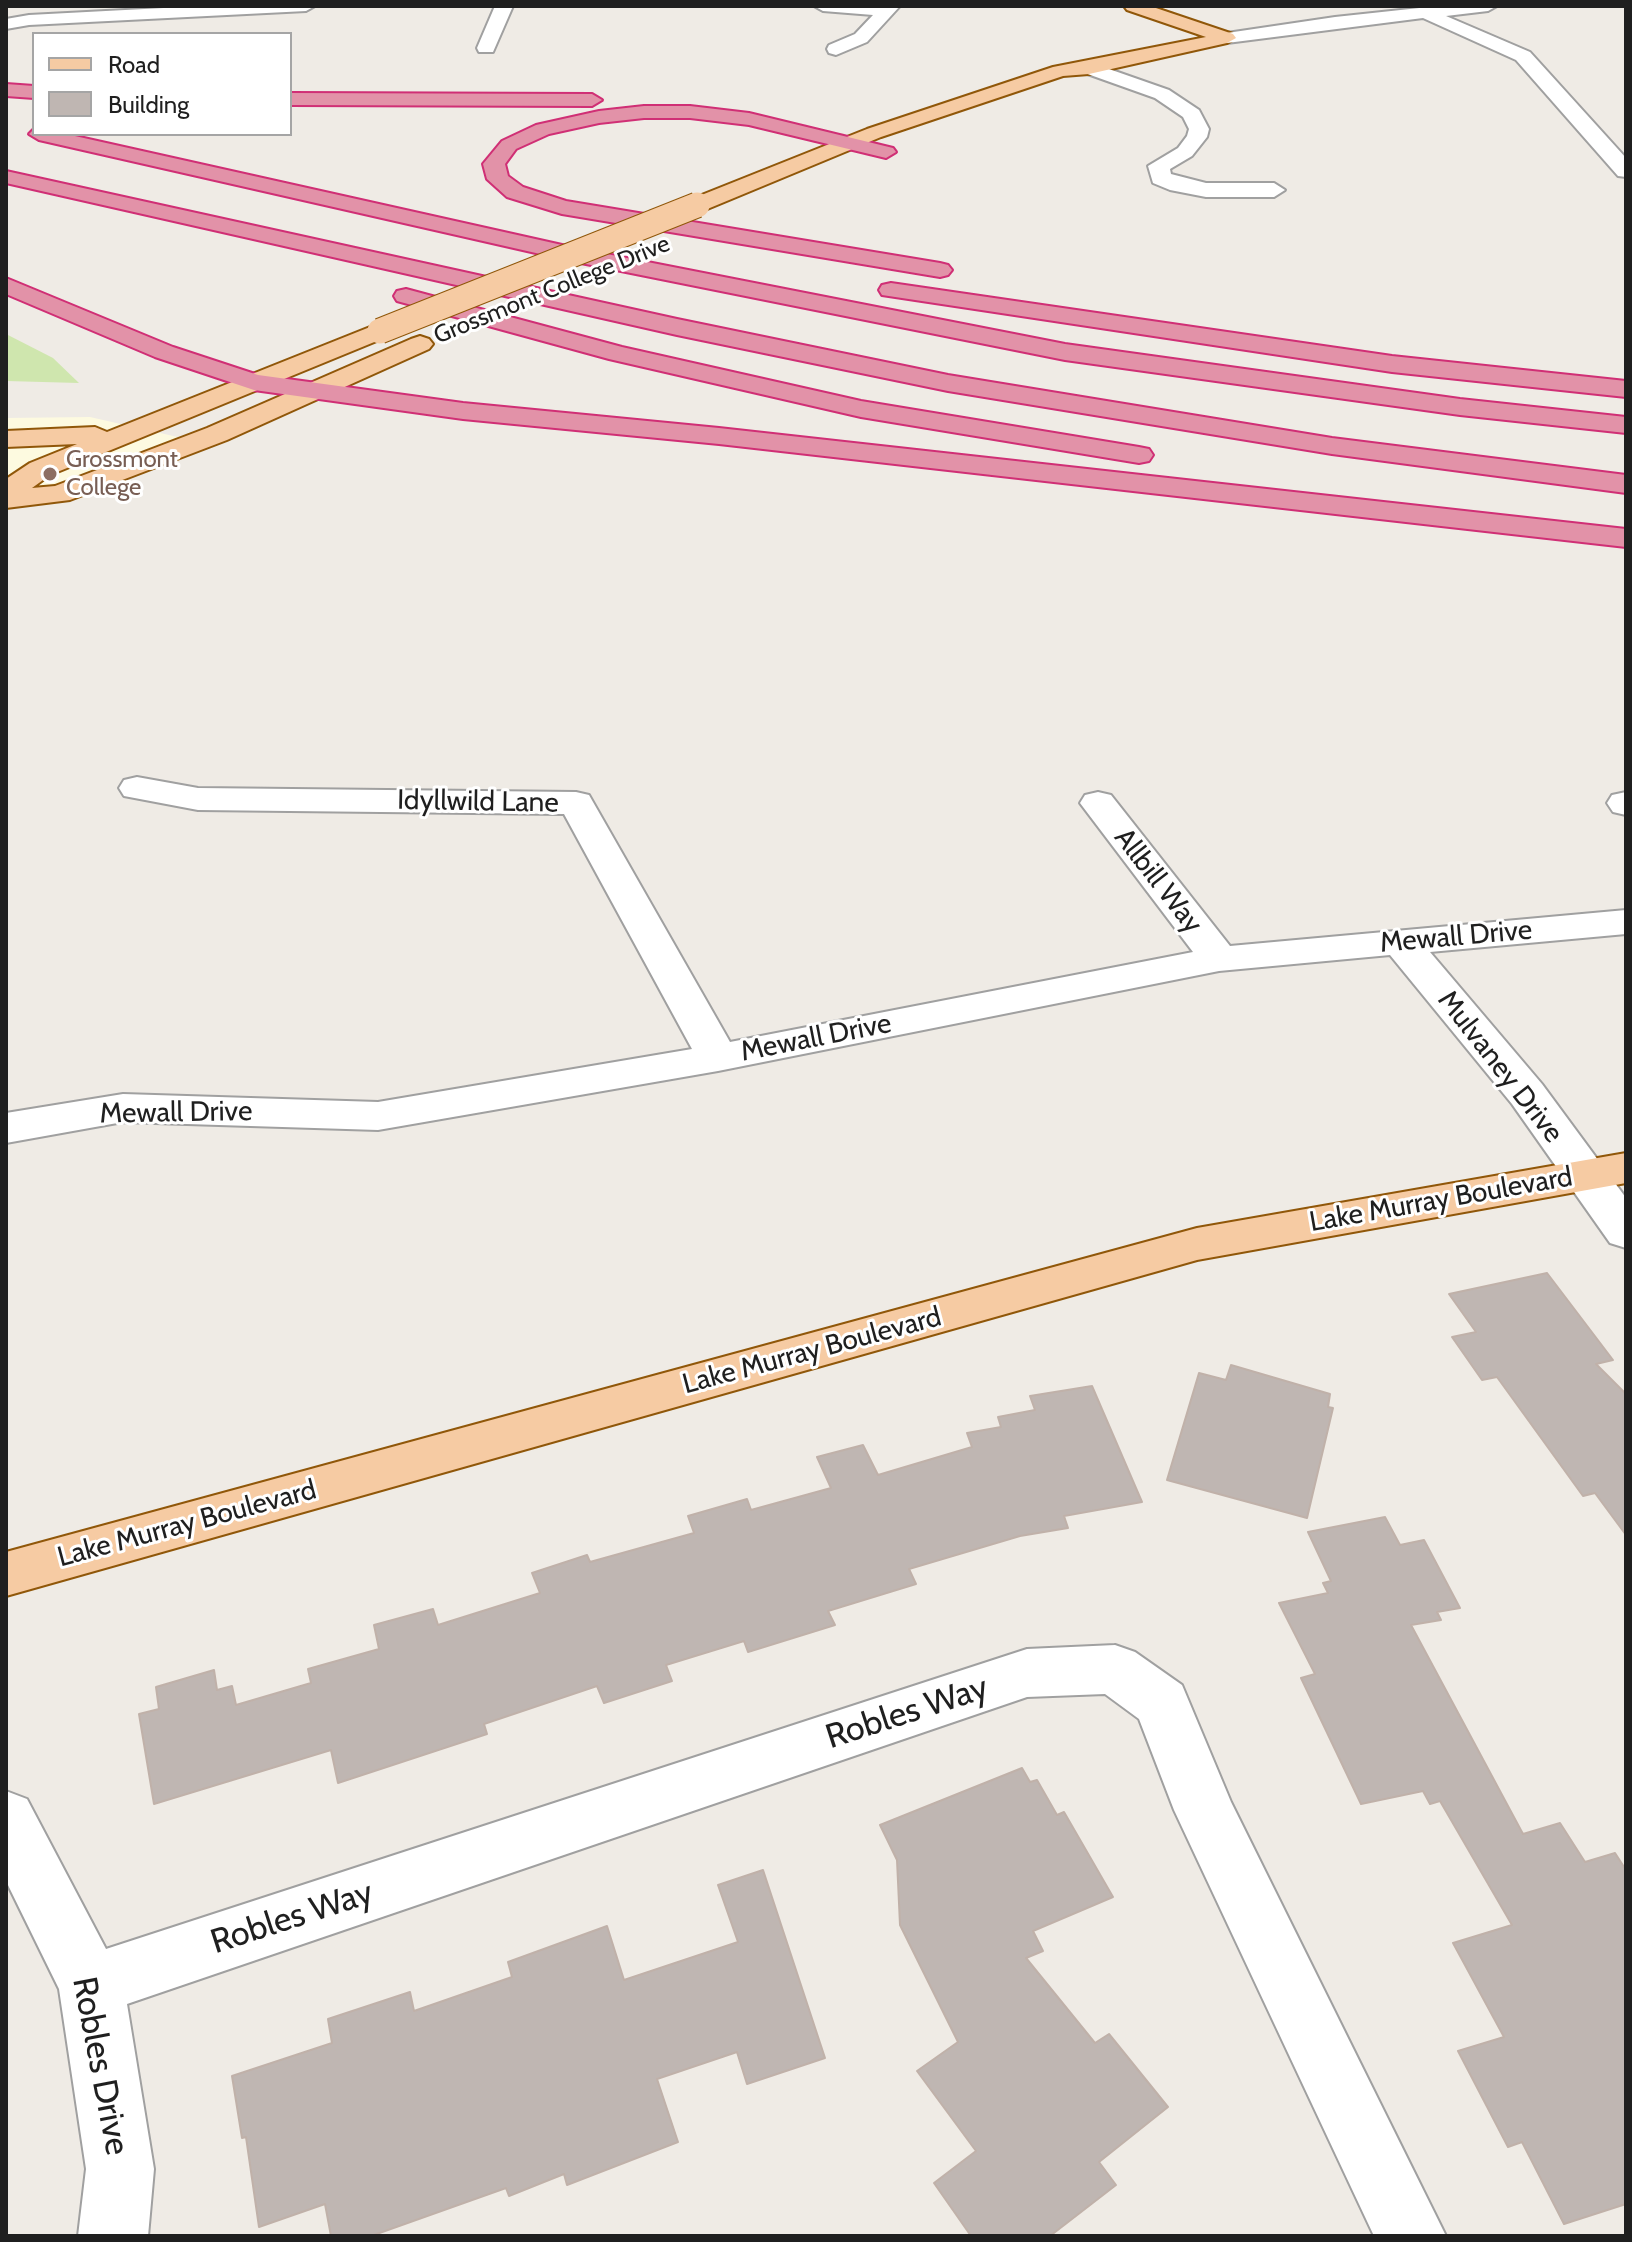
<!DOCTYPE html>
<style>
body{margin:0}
#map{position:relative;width:1632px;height:2242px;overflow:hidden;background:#efebe5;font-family:Cabin,sans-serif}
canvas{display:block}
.frame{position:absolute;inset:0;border:8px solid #1f1f1f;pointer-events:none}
.legend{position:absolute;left:32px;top:32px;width:260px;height:104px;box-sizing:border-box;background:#fff;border:2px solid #a5a5a5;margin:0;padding:10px 14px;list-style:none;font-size:24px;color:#1f1f1f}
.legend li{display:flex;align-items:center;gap:16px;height:40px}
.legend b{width:40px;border:2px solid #a5a5a5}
</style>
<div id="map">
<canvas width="1632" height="2242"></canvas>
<div class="frame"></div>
<ul class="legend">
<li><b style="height:10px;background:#f6cba3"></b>Road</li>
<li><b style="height:22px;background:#bfb6b2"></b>Building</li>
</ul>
</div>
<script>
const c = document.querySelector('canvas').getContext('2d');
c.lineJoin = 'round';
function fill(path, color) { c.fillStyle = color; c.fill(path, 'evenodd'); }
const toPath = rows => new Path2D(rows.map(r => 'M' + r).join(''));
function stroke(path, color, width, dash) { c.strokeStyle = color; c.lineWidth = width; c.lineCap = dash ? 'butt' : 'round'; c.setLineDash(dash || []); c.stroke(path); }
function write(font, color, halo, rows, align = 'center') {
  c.font = font + ' Cabin,sans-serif'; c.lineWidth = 6; c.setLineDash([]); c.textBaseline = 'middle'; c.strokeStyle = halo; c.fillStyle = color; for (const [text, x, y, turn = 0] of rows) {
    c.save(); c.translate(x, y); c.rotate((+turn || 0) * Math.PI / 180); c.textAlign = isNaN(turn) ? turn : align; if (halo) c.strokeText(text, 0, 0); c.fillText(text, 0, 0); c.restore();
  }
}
fill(toPath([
 [90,417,182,438,6,511,6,418]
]), '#fdfae0');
fill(toPath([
 [6,334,53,358,79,383,6,381]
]), '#cfe6ae');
const building = toPath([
 [1547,1273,1613,1360,1596,1364,1626,1394,1626,1535,1595,1493,1583,1496,1497,1377,1482,1380,1452,1337,1476,1332,1449,1294,1547,1273],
 [1231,1365,1330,1394,1328,1407,1333,1408,1307,1518,1167,1480,1199,1373,1226,1380,1231,1365],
 [1092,1386,1142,1502,1064,1516,1068,1528,1020,1536,909,1569,916,1584,828,1611,835,1625,748,1652,744,1641,666,1665,672,1681,604,1703,597,1686,484,1724,487,1734,338,1783,331,1750,154,1804,139,1714,159,1709,156,1687,214,1670,217,1690,232,1686,236,1705,311,1683,308,1669,379,1649,374,1625,433,1609,438,1625,540,1593,532,1573,587,1555,590,1562,694,1533,688,1516,747,1499,751,1510,831,1488,817,1457,863,1445,878,1475,972,1447,967,1433,1001,1427,998,1417,1035,1410,1030,1396,1092,1386],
 [1385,1517,1400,1545,1424,1540,1460,1608,1437,1612,1441,1620,1411,1625,1523,1834,1560,1823,1585,1862,1615,1853,1626,1870,1626,2204,1564,2224,1522,2142,1508,2147,1458,2051,1504,2037,1453,1943,1512,1925,1440,1801,1430,1804,1423,1791,1361,1804,1301,1678,1315,1674,1279,1603,1328,1593,1323,1583,1331,1581,1308,1532,1385,1517],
 [1022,1768,1030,1782,1037,1780,1057,1815,1064,1812,1113,1897,1033,1931,1043,1951,1026,1958,1095,2043,1109,2034,1168,2107,1099,2162,1116,2185,1050,2236,971,2236,934,2183,976,2151,917,2071,958,2042,900,1925,897,1860,880,1825,1022,1768],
 [763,1870,825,2058,747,2084,737,2052,657,2079,678,2142,567,2185,564,2174,509,2196,506,2188,371,2236,331,2236,325,2204,259,2227,246,2137,242,2138,232,2076,332,2043,328,2019,410,1992,414,2011,512,1977,508,1962,607,1926,624,1980,738,1942,718,1885,763,1870]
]);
fill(building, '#bfb6b2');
stroke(building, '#c0b1a9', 2);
const minor = toPath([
 [202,6,315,6,306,11,29,25,6,29,6,19,29,15,202,6],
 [495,6,513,6,493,52,479,52,477,48,495,6],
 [814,6,900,6,867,42,836,55,829,53,827,49,829,45,855,34,873,15,823,11,814,6],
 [1438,6,1497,6,1488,11,1446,16,1530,52,1626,158,1626,177,1618,176,1516,60,1423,18,1227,43,1218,38,1227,33,1335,17,1438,6],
 [1089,62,1169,90,1199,110,1209,129,1207,137,1192,156,1170,169,1171,174,1206,183,1274,183,1285,190,1274,197,1206,197,1170,190,1153,183,1148,166,1178,148,1187,136,1189,129,1183,117,1155,98,1082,72,1080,68,1082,64,1089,62],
 [137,777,198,788,576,792,589,795,730,1042,1193,952,1080,803,1085,795,1098,792,1111,795,1230,946,1626,910,1626,934,1430,952,1542,1084,1626,1198,1626,1248,1610,1243,1512,1104,1390,955,1219,971,718,1071,378,1130,123,1122,6,1143,6,1113,123,1094,378,1102,692,1049,564,814,198,810,124,796,119,788,124,780,137,777],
 [1626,792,1626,815,1613,812,1607,803,1612,795,1626,792],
 [1115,1645,1135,1652,1182,1685,1231,1802,1446,2236,1374,2236,1174,1810,1139,1719,1105,1694,1027,1697,127,2004,154,2169,148,2236,78,2236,86,2169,59,1989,6,1881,6,1791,27,1799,106,1949,1027,1649,1115,1645]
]);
const major = toPath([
 [1124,6,1150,6,1233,34,1236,38,1227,43,1089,74,1063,76,881,137,705,210,689,210,686,205,689,200,867,129,1053,67,1206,37,1127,10,1124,6],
 [380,323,389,326,393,331,389,336,50,475,32,488,55,486,207,428,411,339,420,336,429,339,433,344,429,349,227,440,70,500,6,508,6,479,30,463,77,444,6,447,6,431,95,427,107,432,380,323],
 [1626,1153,1626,1183,1197,1260,6,1596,6,1552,1197,1228,1626,1153]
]);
const highway = toPath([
 [6,84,34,86,34,98,6,96,6,84],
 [290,93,592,94,602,100,592,106,290,105,290,93],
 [644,106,690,106,749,113,893,148,896,152,886,158,749,125,690,118,644,118,599,123,549,134,516,149,505,164,508,176,523,187,566,201,940,263,948,265,952,270,948,275,940,277,562,214,507,197,487,179,483,164,502,141,536,125,599,111,644,106],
 [34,129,34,134,66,134,571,247,1065,344,1460,399,1626,417,1626,433,1460,415,1065,360,571,261,39,140,29,134,34,129],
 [6,171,677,319,948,375,1332,438,1626,475,1626,493,1332,454,948,391,677,335,6,183,6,171],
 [6,278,173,347,258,375,463,403,719,428,1626,529,1626,547,719,444,463,419,254,390,155,357,6,294,6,278],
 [891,283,1392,356,1626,381,1626,397,1392,372,882,295,879,290,882,285,891,283],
 [406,289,622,347,861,401,1139,447,1149,449,1153,455,1149,461,1139,463,861,417,609,359,397,301,394,296,397,291,406,289]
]);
stroke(minor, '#a0a0a0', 4);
stroke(major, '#905709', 4);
stroke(highway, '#d02f75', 4);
fill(minor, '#fff');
fill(major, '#f6cba3');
fill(highway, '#e292a8');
const majorBridge = toPath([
 [380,331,697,205]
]);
stroke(majorBridge, '#905709', 27, []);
stroke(majorBridge, '#f6cba3', 25);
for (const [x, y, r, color] of [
 [50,474,8,"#8d6e63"]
]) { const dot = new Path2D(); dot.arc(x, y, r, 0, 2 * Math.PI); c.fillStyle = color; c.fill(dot); stroke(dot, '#fff', 3); }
write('24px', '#1f1f1f', '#fff', [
 ["Grossmont College Drive",552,290,-22]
]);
write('24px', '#785e54', '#fff', [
 ["Grossmont",66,460],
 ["College",66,488]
], 'left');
write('28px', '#1f1f1f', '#fff', [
 ["Idyllwild Lane",478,802,1],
 ["Allbill Way",1158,881,52],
 ["Mewall Drive",1456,937,-5],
 ["Mewall Drive",816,1038,-11],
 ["Mulvaney Drive",1500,1067,52],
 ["Mewall Drive",176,1113,-1],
 ["Lake Murray Boulevard",1441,1200,-10],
 ["Lake Murray Boulevard",812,1351,-15],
 ["Lake Murray Boulevard",187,1524,-15]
]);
write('34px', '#1f1f1f', '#fff', [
 ["Robles Way",907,1713,-18],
 ["Robles Way",292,1918,-18],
 ["Robles Drive",100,2066,79]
]);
</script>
